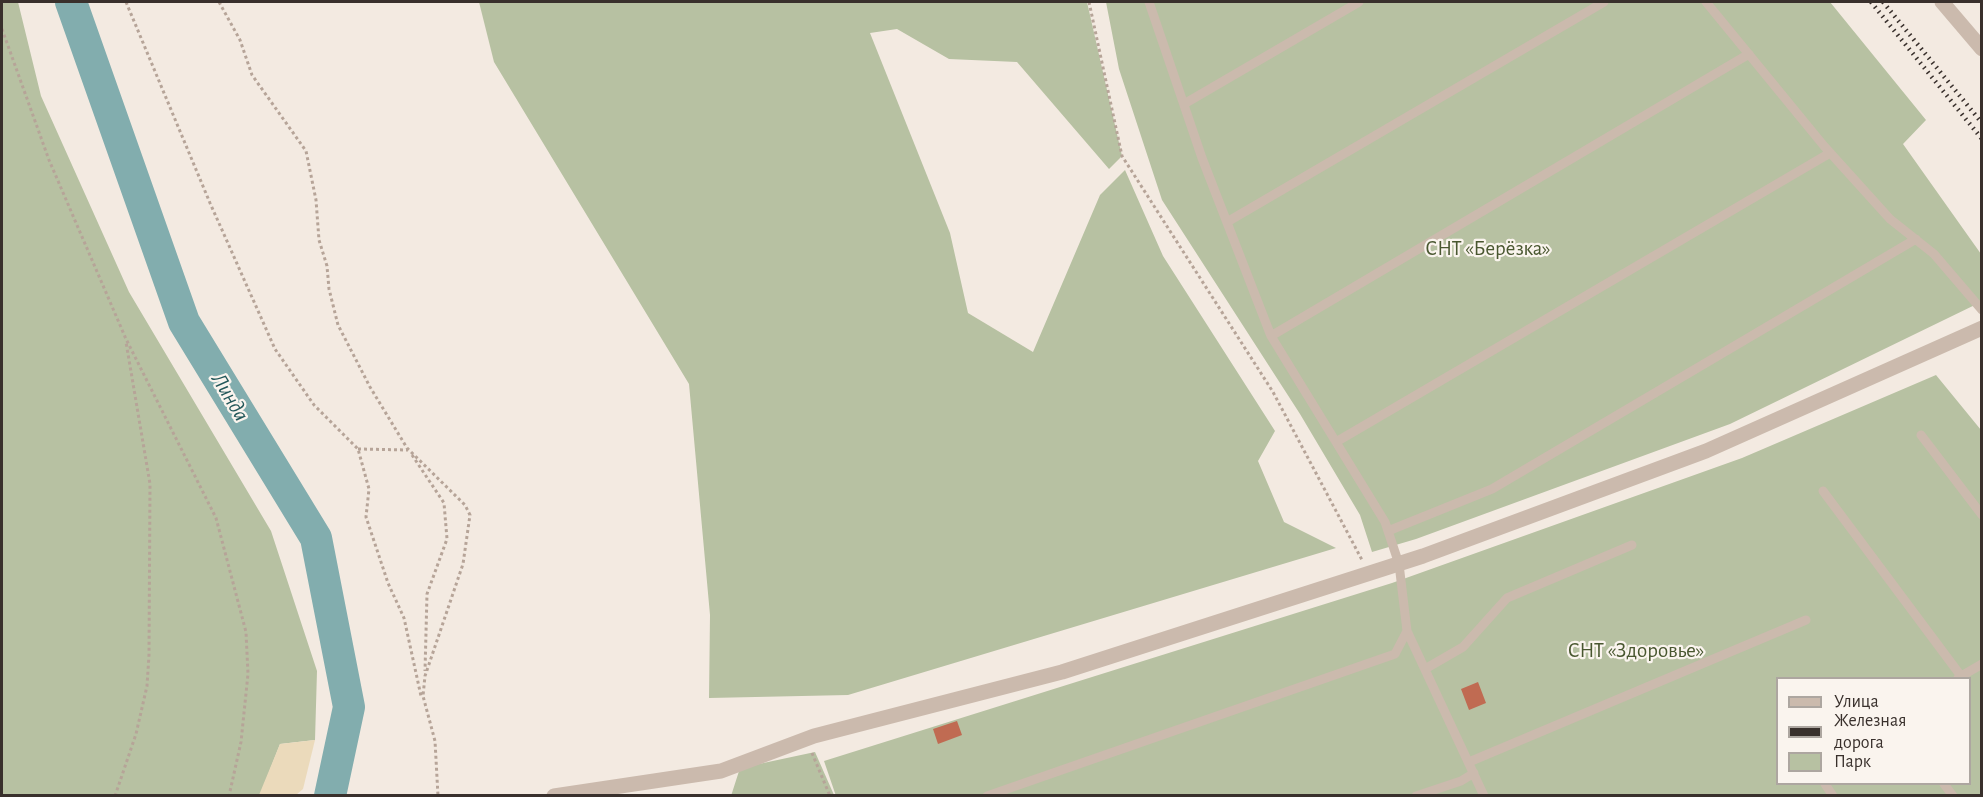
<!DOCTYPE html>
<meta charset="utf-8">
<style>
body{margin:0}
#map{position:relative;width:1983px;height:797px;overflow:hidden;background:#f3eae1;font-family:"Alegreya Sans",sans-serif}
canvas{display:block}
.frame{position:absolute;inset:0;border:3px solid #39302c;pointer-events:none}
.legend{position:absolute;left:1776px;top:677px;width:195px;height:108px;box-sizing:border-box;background:#faf4ee;border:2px solid #ada6a0;margin:0;padding:8px 10px;list-style:none;font-size:18px;color:#39302c}
.legend li{display:flex;align-items:center;gap:12px;height:30px}
.legend b{width:30px;border:2px solid #ada6a0}
</style>
<div id="map">
<canvas width="1983" height="797"></canvas>
<div class="frame"></div>
<ul class="legend">
<li><b style="height:8px;background:#cbbaad"></b>Улица</li>
<li><b style="height:8px;background:#39302c"></b>Железная дорога</li>
<li><b style="height:16px;background:#b7c1a2"></b>Парк</li>
</ul>
</div>
<script>
const c = document.querySelector('canvas').getContext('2d');
c.lineJoin = 'round';
function fill(path, color) { c.fillStyle = color; c.fill(path, 'evenodd'); }
const toPath = rows => new Path2D(rows.map(r => 'M' + r).join(''));
function stroke(path, color, width, dash) { c.strokeStyle = color; c.lineWidth = width; c.lineCap = dash ? 'butt' : 'round'; c.setLineDash(dash || []); c.stroke(path); }
function write(font, color, halo, rows, align = 'center') {
  c.font = font + ' "Alegreya Sans",sans-serif'; c.lineWidth = 4.5; c.setLineDash([]); c.textBaseline = 'middle'; c.strokeStyle = halo; c.fillStyle = color; for (const [text, x, y, turn = 0] of rows) {
    c.save(); c.translate(x, y); c.rotate((+turn || 0) * Math.PI / 180); c.textAlign = isNaN(turn) ? turn : align; if (halo) c.strokeText(text, 0, 0); c.fillText(text, 0, 0); c.restore();
  }
}
fill(toPath([
 [2,2,18,2,41,96,129,292,271,531,317,671,315,740,280,744,260,795,2,796],
 [479,2,1087,2,1122,156,1109,169,1017,62,949,59,897,29,870,33,950,233,968,313,1033,352,1100,195,1125,170,1163,256,1275,431,1258,461,1284,522,1336,548,848,695,709,698,710,615,689,384,494,62],
 [1106,2,1830,2,1926,120,1903,144,1981,254,1981,302,1730,424,1416,539,1372,552,1360,515,1300,414,1162,200,1119,69],
 [1936,375,1981,430,1981,795,836,796,824,761,1392,583,1742,458],
 [1778,678,1970,678,1970,784,1778,784],
 [815,752,834,795,731,796,740,768]
]), '#b7c1a2');
fill(toPath([
 [315,740,303,789,296,795,259,795,280,744]
]), '#ebdabb');
stroke(toPath([
 [71,2,184,322,316,538,349,707,330,796]
]), '#82adae', 32);
fill(toPath([
 [1478,682,1486,703,1469,710,1461,689],
 [957,721,962,735,938,744,933,729]
]), '#c06b52');
stroke(toPath([
 [126,2,210,203,275,349,314,405,358,449,369,489,366,517,388,583,404,618,421,696],
 [219,2,240,40,252,75,306,151,316,200,319,240,327,266,329,289,338,325,370,387,407,448,465,505,470,515,463,564,425,676,423,696,435,741,438,796],
 [1089,2,1122,156,1273,392,1362,560],
 [2,29,49,160,126,339,216,518,246,632,248,674,241,742,229,796],
 [358,449,408,450],
 [412,455,444,503,447,539,427,594,425,671],
 [812,753,830,796],
 [115,796,136,734,147,686,149,655,150,484,126,342]
]), '#b6a498', 3, [3, 3]);
stroke(toPath([
 [1149,2,1202,158,1271,336,1385,522,1399,564,1407,631,1484,796],
 [1706,2,1824,146,1890,219,1934,254,1982,310],
 [1184,104,1359,2],
 [1227,222,1604,2],
 [1271,336,1749,54],
 [1921,435,1982,515],
 [1336,442,1830,153],
 [1823,491,1961,676],
 [1388,531,1492,489,1916,239],
 [1425,669,1463,647,1507,598,1632,545],
 [1958,678,1982,664],
 [1469,762,1806,620],
 [1825,784,1833,796],
 [1944,784,1953,796],
 [987,796,1395,654,1407,631],
 [1416,796,1461,781,1474,773]
]), '#cbbaad', 9);
stroke(toPath([
 [1942,2,1982,49],
 [554,796,721,771,814,736,1062,672,1423,556,1706,451,1982,328]
]), '#cbbaad', 15);
stroke(toPath([
 [1871,2,1982,139],
 [1883,2,1982,123]
]), '#39302c', 4.5, [1.5, 4.5]);
write('21px', '#495730', '#faf4ee', [
 ["СНТ «Берёзка»",1488,249],
 ["СНТ «Здоровье»",1636,651]
]);
write('italic 22px', '#235759', '#faf4ee', [
 ["Линда",230,397,59]
]);
</script>
